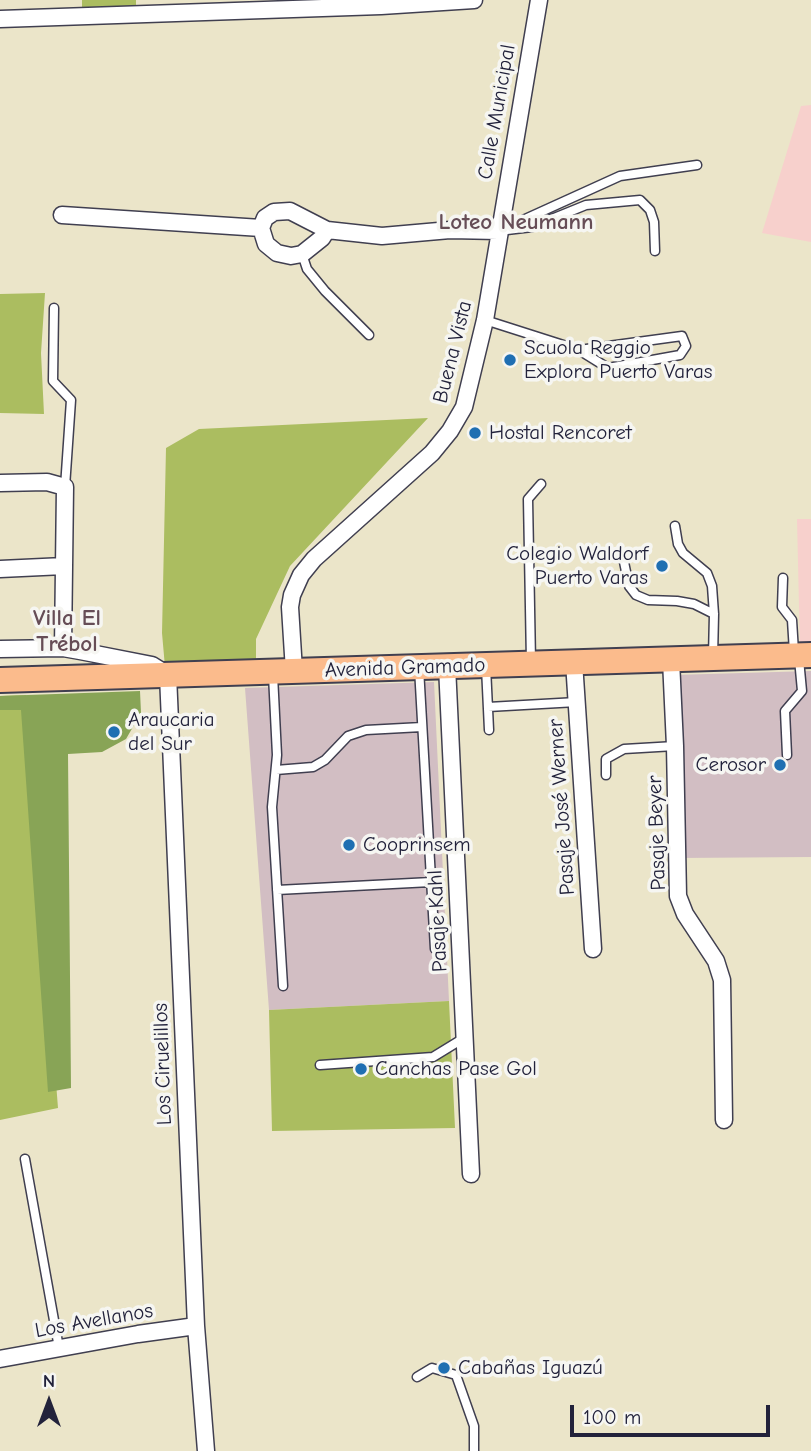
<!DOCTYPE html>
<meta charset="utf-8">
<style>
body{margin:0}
#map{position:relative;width:811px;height:1451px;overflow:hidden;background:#ebe5c9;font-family:"Comic Neue",sans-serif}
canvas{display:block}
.north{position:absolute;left:14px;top:1367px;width:70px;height:70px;-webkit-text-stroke:5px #f6f6f2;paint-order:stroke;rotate:0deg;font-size:19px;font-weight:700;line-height:28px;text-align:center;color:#22223b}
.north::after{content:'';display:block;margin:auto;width:24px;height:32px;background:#22223b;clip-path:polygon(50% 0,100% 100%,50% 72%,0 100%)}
.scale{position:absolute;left:570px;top:1405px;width:200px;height:32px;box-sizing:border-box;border:4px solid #22223b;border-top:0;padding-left:9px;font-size:21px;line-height:24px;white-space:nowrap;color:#22223b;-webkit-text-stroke:5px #f6f6f2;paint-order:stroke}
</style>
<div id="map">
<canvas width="811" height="1451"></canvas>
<div class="north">N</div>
<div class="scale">100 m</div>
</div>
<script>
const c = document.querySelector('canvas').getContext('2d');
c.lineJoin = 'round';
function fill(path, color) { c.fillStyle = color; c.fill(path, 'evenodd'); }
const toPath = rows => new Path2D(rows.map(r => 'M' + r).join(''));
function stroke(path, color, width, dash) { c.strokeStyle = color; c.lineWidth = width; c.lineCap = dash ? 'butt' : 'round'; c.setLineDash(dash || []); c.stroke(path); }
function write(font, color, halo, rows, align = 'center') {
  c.font = font + ' "Comic Neue",sans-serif'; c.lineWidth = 7; c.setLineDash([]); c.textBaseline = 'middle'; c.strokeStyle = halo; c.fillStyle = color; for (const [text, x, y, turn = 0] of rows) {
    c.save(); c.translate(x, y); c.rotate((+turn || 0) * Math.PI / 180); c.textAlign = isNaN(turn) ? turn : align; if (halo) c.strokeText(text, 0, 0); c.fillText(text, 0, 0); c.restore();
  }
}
fill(toPath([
 [811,105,811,242,762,233,801,106],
 [797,519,811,519,811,649,800,649]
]), '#f7d0cc');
fill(toPath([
 [811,671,811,857,678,858,673,675],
 [434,682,449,1001,269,1010,245,688]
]), '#d2bec3');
fill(toPath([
 [82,0,136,0,136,10,82,12],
 [45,293,41,353,44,414,0,413,0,294],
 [428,418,290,566,256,639,256,665,165,667,162,633,166,448,199,429],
 [26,695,58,1108,0,1120,0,696],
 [449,1001,455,1128,272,1131,269,1010]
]), '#abbd60');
fill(toPath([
 [140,691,141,713,126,739,102,752,68,754,71,1088,48,1092,21,710,0,710,0,696]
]), '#88a456');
const lane = toPath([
 [501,230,620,176,697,165],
 [507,230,532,227,586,205,640,200,650,210,654,222,655,251],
 [302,254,307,269,325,291,369,335],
 [54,308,53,381,71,400,65,487],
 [485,320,579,350,608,368,680,355,686,346,682,336,579,350],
 [675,526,678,544,683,553,707,573,712,586,714,614,713,657],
 [624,562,629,586,636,595,648,600,677,601,694,604,714,614],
 [783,578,782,607,792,620,794,652],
 [531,662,528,499,541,484],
 [486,667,489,730],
 [419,668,435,949],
 [273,675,277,755,272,807,283,986],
 [488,707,577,702],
 [787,755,785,711,802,691,799,659],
 [276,770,313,767,325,760,348,736,366,730,422,727],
 [606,775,606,759,624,749,675,746],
 [277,890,431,882],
 [320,1065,433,1057,464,1038],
 [25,1159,59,1348],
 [417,1377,432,1368,456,1375,474,1426,474,1451]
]);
const street = toPath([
 [0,19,381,6,474,0],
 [62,215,261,228],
 [327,230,322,238,302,254,291,256,277,253,266,244,261,228,265,218,274,212,290,211,327,230,382,236,450,230,498,231],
 [0,483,47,482,65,487,63,648],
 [0,569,64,566],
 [0,649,63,648,80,651,152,665,168,675,196,1326,206,1451],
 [671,660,675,746,678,896,685,914,716,961,722,980,724,1120],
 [574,662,593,949],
 [447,666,471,1174],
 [294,671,290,607,292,595,301,575,314,559,432,453,450,431,464,407,485,320,539,0],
 [0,1359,138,1334,196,1326]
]);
const primary = toPath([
 [0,680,811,655]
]);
stroke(lane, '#403f50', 11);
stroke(street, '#403f50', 19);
stroke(primary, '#403f50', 28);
stroke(lane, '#fff', 8);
stroke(street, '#fff', 16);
stroke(primary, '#fbbb8c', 24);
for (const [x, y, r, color] of [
 [510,360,7,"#1f6fb2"],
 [475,433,7,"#1f6fb2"],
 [662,566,7,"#1f6fb2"],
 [114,732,7,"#1f6fb2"],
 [780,765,7,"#1f6fb2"],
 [349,845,7,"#1f6fb2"],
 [361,1069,7,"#1f6fb2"],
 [444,1368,7,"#1f6fb2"]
]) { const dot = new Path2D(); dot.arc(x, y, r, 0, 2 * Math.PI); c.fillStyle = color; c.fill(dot); stroke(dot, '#f6f6f2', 2.5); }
write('21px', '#22223b', '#f6f6f2', [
 ["Calle Municipal",497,112,-80],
 ["Buena Vista",453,352,-76],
 ["Avenida Gramado",405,668,-2],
 ["Pasaje José Werner",562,807,-94],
 ["Pasaje Beyer",657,833,-92],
 ["Pasaje Kahl",438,921,-93],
 ["Los Ciruelillos",163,1064,-92],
 ["Los Avellanos",94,1321,-10]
]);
write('21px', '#22223b', '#f6f6f2', [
 ["Scuola Reggio",524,348],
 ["Explora Puerto Varas",524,372],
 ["Hostal Rencoret",489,433],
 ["Colegio Waldorf",648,554,"right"],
 ["Puerto Varas",648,578,"right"],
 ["Araucaria",128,720],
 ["del Sur",128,744],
 ["Cerosor",766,765,"right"],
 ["Cooprinsem",363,845],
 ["Canchas Pase Gol",375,1069],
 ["Cabañas Iguazú",458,1368]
], 'left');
write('bold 23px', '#664d56', '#f6f6f2', [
 ["Loteo Neumann",516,222],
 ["Villa El",67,618],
 ["Trébol",67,644]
]);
</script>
